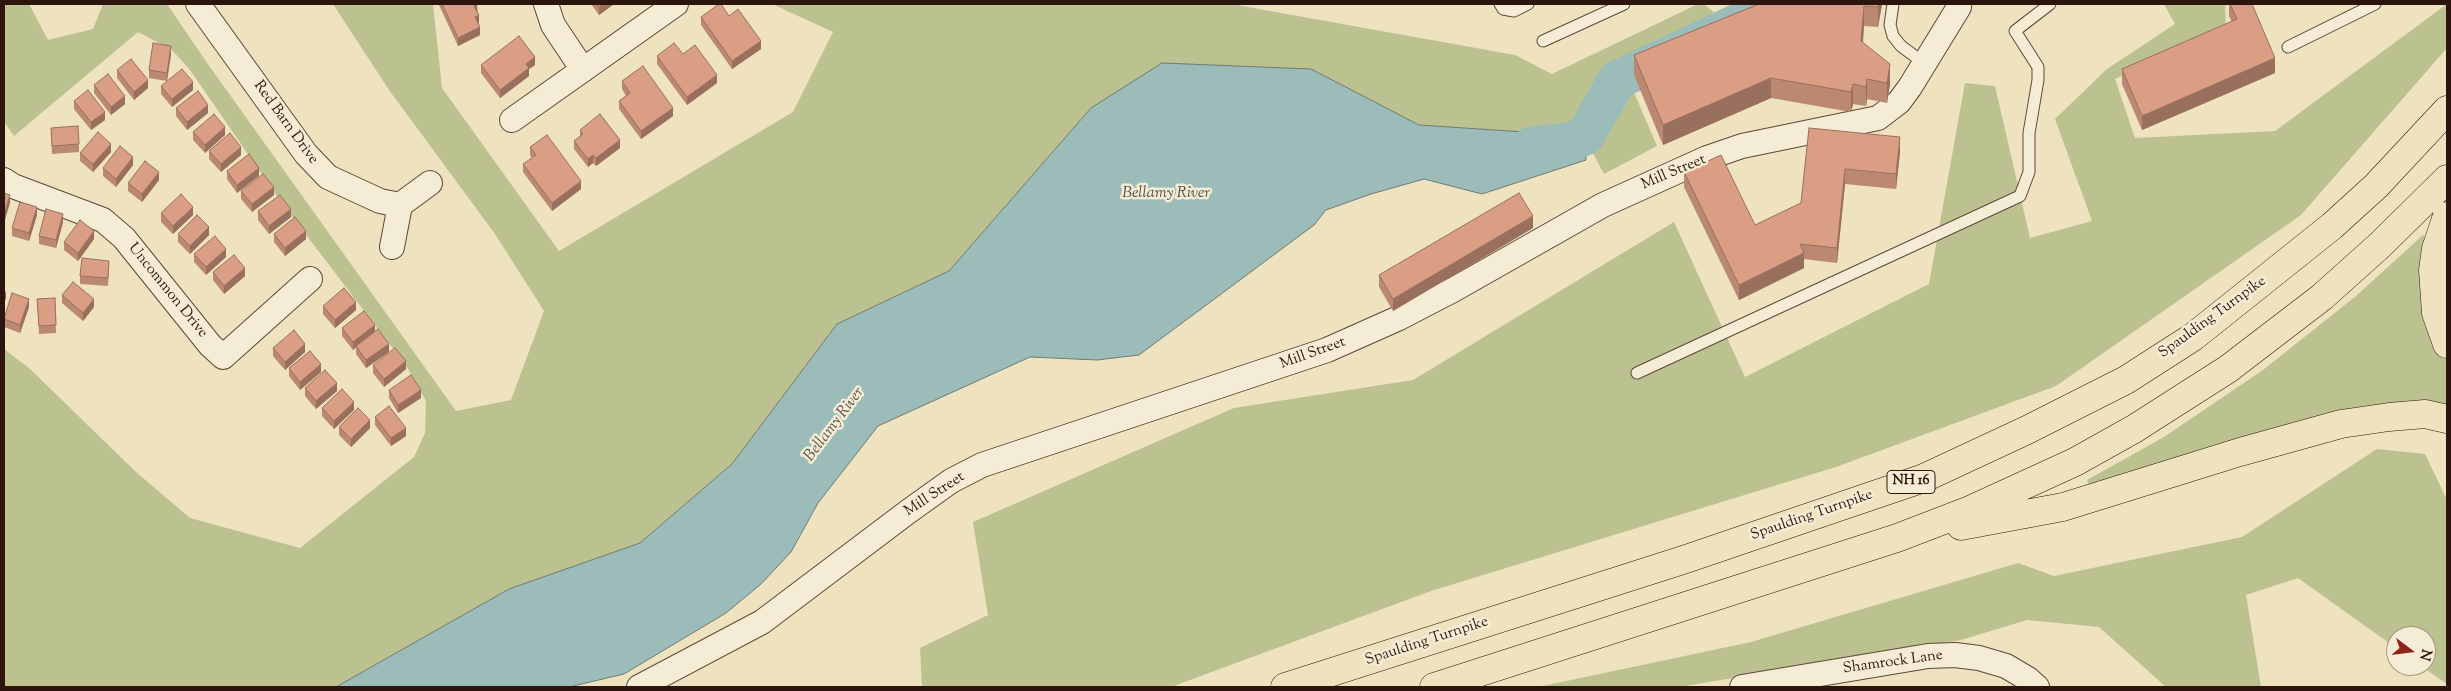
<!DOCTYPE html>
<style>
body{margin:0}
#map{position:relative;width:2451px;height:691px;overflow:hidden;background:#eee2bf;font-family:"Sorts Mill Goudy",serif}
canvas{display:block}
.frame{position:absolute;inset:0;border:5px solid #2c150c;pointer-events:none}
.north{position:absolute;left:2386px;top:626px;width:50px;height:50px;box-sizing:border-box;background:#f4ecd5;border:1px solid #a49685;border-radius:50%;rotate:105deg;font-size:14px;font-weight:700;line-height:20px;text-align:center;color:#2c150c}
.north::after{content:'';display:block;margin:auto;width:18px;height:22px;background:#8f2418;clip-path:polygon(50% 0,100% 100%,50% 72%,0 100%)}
</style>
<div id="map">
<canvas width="2451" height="691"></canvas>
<div class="frame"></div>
<div class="north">N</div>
</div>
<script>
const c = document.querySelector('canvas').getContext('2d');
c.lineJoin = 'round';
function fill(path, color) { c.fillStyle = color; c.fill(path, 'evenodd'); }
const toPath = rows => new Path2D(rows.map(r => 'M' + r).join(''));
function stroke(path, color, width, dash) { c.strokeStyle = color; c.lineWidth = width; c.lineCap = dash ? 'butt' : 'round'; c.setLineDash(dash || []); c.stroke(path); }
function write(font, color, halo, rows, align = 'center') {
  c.font = font + ' "Sorts Mill Goudy",serif'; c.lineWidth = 5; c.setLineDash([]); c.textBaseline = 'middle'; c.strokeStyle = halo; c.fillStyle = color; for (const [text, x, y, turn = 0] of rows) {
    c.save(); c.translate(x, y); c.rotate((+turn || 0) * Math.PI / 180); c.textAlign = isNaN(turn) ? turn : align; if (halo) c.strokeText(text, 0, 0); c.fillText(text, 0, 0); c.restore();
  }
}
fill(toPath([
 [4,4,29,4,48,40,93,29,103,4,167,4,205,60,456,411,511,400,544,311,495,234,389,90,333,4,433,4,442,88,559,251,793,112,833,32,772,4,1231,4,1515,55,1552,74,1698,4,1704,4,1732,28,1626,74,1657,146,1604,174,1584,136,1419,125,1310,69,1091,108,949,271,837,324,732,464,640,543,509,589,336,687,4,687,4,349,29,368,136,472,190,518,300,548,414,457,425,433,426,401,407,367,281,202,190,70,172,50,138,32,14,136,4,122],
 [2164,4,2230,4,2225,6,2226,28,2115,79,2135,138,2275,131,2447,4,2447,48,2301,215,2056,386,1836,467,1431,591,1171,687,922,687,920,648,988,615,973,522,1234,408,1413,380,1674,222,1745,377,1929,284,1965,83,1995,86,2030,238,2092,221,2055,119,2107,69,2175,24],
 [2423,235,2428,241,2447,359,2447,406,2090,489,2087,480,2164,437,2263,370,2356,296],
 [2377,449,2425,454,2447,500,2447,684,2421,666,2426,666,2426,636,2396,636,2396,648,2298,578,2246,595,2261,687,2166,687,2099,627,2027,620,1961,640,1679,687,1538,687,1751,642,2018,563,2054,576,2242,537]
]), '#bcc28f');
const water = toPath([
 [1162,63,1311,69,1419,125,1585,136,1586,160,1482,194,1424,179,1371,194,1326,210,1314,225,1139,355,1097,360,1030,357,878,426,818,503,791,552,761,584,726,613,624,674,569,687,336,687,509,589,640,543,732,464,837,324,949,271,1091,108,1162,63]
]);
fill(water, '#9cbcba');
stroke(water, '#6f7974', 1);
stroke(toPath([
 [1532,146,1570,142,1585,136,1617,80,1761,12,1769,4]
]), '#9cbcba', 39);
const lane = toPath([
 [1500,4,1503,9,1514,11,1528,4],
 [1893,4,1890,25,1893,36,1901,46,1924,63],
 [1543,41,1624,4],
 [2288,47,2375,4],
 [1637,373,2020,196,2029,172,2029,133,2038,80,2038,67,2015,31,2050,4]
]);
const street = toPath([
 [198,4,306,154,328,177,380,201,400,205,430,183],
 [546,4,553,25,583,70],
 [512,120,676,4],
 [4,180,13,186,103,220,124,238,210,345,223,357,310,279],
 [392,247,400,205],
 [639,687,762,622,909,511,951,481,982,465,1327,350,1399,318,1453,290,1603,205,1707,158,1742,146,1878,118,1899,102,1910,87,1959,7,1958,4],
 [1742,687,1928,656,1955,655,1979,658,2006,666,2028,679,2037,687]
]);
const highway = toPath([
 [2447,216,2436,249,2433,270,2436,313,2447,344],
 [1961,526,2063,507,2240,452,2341,424,2389,417,2425,414,2447,419],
 [1285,687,1683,560,1924,478,2027,430,2126,380,2193,337,2332,226,2376,186,2447,110],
 [1434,687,1897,538,1970,510,2075,462,2134,429,2228,369,2322,297,2380,245,2447,179]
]);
stroke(lane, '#5c4839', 13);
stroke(street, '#5c4839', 26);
stroke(highway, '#2c150c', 29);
stroke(lane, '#f4ecd5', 11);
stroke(street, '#f4ecd5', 24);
stroke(highway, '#eee2bf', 28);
fill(toPath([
 [439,4,477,4,479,23,478,23,480,35,458,46,439,5],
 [591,4,614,4,599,15],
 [1759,4,1882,4,1878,27,1864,26,1863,43,1890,84,1887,103,1867,99,1866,106,1853,104,1851,112,1771,98,1663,145,1634,75,1634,55],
 [2229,4,2252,4,2275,73,2142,130,2122,84,2122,69,2232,22,2229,16],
 [729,16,761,49,732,69,701,25,701,17],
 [171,54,167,81,149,78,149,70],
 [683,54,717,83,687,105,657,64,657,56],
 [481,65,535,65,529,69,529,76,500,98,481,73],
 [117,70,148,88,134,100,117,78],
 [622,81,673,116,641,139,619,109,619,101,626,96,622,89],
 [94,85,125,104,111,115,94,93],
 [161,86,193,90,172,107,161,94],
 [74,101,105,120,91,130,74,109],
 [176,108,208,113,187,130,176,116],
 [51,128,79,144,79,152,52,154],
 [1809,128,1900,152,1896,189,1845,184,1837,263,1804,259,1804,268,1739,300,1684,187,1684,172,1755,225,1801,203],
 [580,130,620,148,596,166,593,163,588,167,574,149,574,141,580,137],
 [193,132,225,135,205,153,193,140],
 [530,147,581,189,552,211,523,172,523,164,532,158,530,155],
 [209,151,241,155,221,172,209,159],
 [111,152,93,172,80,161,80,153],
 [249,154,237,193,227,179,227,171],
 [133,165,116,187,103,176,103,168],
 [159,180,142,202,128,191,128,183],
 [241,191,274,195,252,212,241,199],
 [258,211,291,217,269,234,258,220],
 [161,213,193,215,173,234,161,222],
 [37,215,29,241,12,236,12,228],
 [63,222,56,248,39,244,39,236],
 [1533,228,1393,311,1379,287,1379,275],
 [178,234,209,235,190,254,178,242],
 [274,234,306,239,285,256,274,242],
 [94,239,78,261,64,250,64,242],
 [194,254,226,257,206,275,194,262],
 [109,269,108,286,80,284,80,276],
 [213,272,245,276,224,294,213,280],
 [62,295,94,307,83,321,62,303],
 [55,298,56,333,39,334,37,299],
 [323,306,356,310,335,328,323,314],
 [29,307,20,333,4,327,4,318],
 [342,328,375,332,389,352,366,368,356,354,356,347,353,350,342,336],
 [273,348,305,352,285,370,273,356],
 [373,365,406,369,384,387,373,373],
 [289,368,321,372,300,390,289,376],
 [305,388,337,391,316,409,305,396],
 [389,390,421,398,398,413,389,398],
 [322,408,354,410,334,429,322,416],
 [375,417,406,436,391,446,375,425],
 [339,427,370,428,351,447,339,435]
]), '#bb8872');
fill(toPath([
 [477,4,477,12,474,6],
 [603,4,614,4,599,15,599,7],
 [1879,4,1882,4,1878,27,1878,7],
 [1864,6,1864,26,1861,61,1861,41],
 [479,15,479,23,475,25,475,17],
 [480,27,480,35,458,46,458,38],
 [761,41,761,49,732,69,732,61],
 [171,46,171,54,167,81,167,73],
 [535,57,535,65,529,69,529,76,500,98,500,90,526,64],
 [2275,58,2275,73,2142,130,2142,116],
 [1890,64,1890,84,1887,103,1887,83],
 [717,75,717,83,687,105,687,97],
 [1771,78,1771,98,1663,145,1663,125],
 [1867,79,1867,99,1866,106,1866,87],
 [148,80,148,88,134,100,134,92],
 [193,82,193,90,172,107,172,99],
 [1853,84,1853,104,1851,112,1851,92],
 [125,96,125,104,111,115,111,107],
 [208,105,208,113,187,130,187,122],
 [673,108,673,116,641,139,641,131],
 [105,112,105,120,91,130,91,122],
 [225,127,225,135,205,153,205,145],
 [1900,137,1900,152,1896,189,1896,174],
 [620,140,620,148,596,166,596,158],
 [111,144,111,152,93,172,93,164],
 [241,147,241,155,221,172,221,164],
 [593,155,593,163,588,167,588,159],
 [133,157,133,165,116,187,116,179],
 [259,168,259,176,237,193,237,185],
 [1845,169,1845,184,1837,263,1837,248],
 [159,172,159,180,142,202,142,194],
 [581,181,581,189,552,211,552,203],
 [274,187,274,195,252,212,252,204],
 [10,195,10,203,4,223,4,214],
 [37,207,37,215,29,241,29,233],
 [193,207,193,215,173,234,173,226],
 [291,209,291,217,269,234,269,226],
 [63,214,63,222,56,248,56,240],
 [1533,216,1533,228,1393,311,1393,299],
 [209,227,209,235,190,254,190,246],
 [94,231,94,239,78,261,78,253],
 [306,231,306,239,285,256,285,248],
 [226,249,226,257,206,275,206,267],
 [1804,253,1804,268,1739,300,1739,285],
 [245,268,245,276,224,294,224,286],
 [6,291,6,299,4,301,4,293],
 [29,299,29,307,20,333,20,325],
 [94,299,94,307,83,321,83,313],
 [356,302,356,310,335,328,335,320],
 [375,325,375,333,356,346,356,347,353,350,353,342],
 [305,344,305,352,285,370,285,362],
 [389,344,389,352,366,368,366,360],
 [406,361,406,369,384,387,384,379],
 [321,364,321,372,300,390,300,382],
 [337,383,337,391,316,409,316,401],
 [421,390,421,398,398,413,398,405],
 [354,402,354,410,334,429,334,421],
 [370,420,370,428,351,447,351,439],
 [406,428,406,436,391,446,391,438]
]), '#996f5d');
const building = toPath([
 [442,4,477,4,474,6,479,15,475,17,480,27,458,38,442,4],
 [597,4,603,4,599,7,597,4],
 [719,4,721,4,729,16,738,9,761,41,732,61,701,17,719,4],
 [1759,4,1879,4,1878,7,1864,6,1861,41,1890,64,1887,83,1867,79,1866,87,1853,84,1851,92,1771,78,1663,125,1634,55,1759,4],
 [2230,4,2252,4,2275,58,2142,116,2122,69,2237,19,2230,4],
 [519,36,535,57,526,64,529,68,500,90,481,65,519,36],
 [153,43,171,46,167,73,149,70,153,43],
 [674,43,683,54,695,45,717,75,687,97,657,56,674,43],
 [131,59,148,80,134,92,117,70,131,59],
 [643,66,673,108,641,131,619,101,630,93,622,81,643,66],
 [182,69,193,82,172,99,161,86,182,69],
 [108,74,125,96,111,107,94,85,108,74],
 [88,90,105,112,91,122,74,101,88,90],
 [198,91,208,105,187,122,176,108,198,91],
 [214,114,225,127,205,145,193,132,214,114],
 [600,114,620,140,596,158,593,155,588,159,574,141,583,134,580,130,600,114],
 [78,126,79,144,52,146,51,128,78,126],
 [1809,128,1900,137,1896,174,1845,169,1837,248,1800,244,1804,253,1739,285,1684,172,1721,155,1755,225,1801,203,1809,128],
 [98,132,111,144,93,164,80,153,98,132],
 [230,133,241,147,221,164,209,151,230,133],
 [547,135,581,181,552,203,523,164,536,155,530,147,547,135],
 [120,146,133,157,116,179,103,168,120,146],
 [249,154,259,168,237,185,227,171,249,154],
 [145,161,159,172,142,194,128,183,145,161],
 [263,174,274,187,252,204,241,191,263,174],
 [4,193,10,195,4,214,4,193],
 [1519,193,1533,216,1393,299,1379,275,1519,193],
 [181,194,193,207,173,226,161,213,181,194],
 [280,195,291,209,269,226,258,211,280,195],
 [20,202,37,207,29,233,12,228,20,202],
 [46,209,63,214,56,240,39,236,46,209],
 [197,215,209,227,190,246,178,234,197,215],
 [295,217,306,231,285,248,274,234,295,217],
 [80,220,94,231,78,253,64,242,80,220],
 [215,236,226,249,206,267,194,254,215,236],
 [234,255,245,268,224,286,213,272,234,255],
 [82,258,109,261,108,278,80,276,82,258],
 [73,282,94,299,83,313,62,295,73,282],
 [344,288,356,302,335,320,323,306,344,288],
 [12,293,29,299,20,325,4,319,12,293],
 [55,298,56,325,39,326,37,299,55,298],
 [364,311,375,325,353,342,342,328,364,311],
 [378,329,389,344,366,360,356,346,378,329],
 [294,330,305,344,285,362,273,348,294,330],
 [395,348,406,361,384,379,373,365,395,348],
 [310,351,321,364,300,382,289,368,310,351],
 [325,370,337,383,316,401,305,388,325,370],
 [411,375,421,390,398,405,389,390,411,375],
 [342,389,354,402,334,421,322,408,342,389],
 [389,406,406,428,391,438,375,417,389,406],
 [358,408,370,420,351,439,339,427,358,408]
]);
fill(building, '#da9e85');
stroke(building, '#996f5d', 1);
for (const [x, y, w] of [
 [1911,482,48]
]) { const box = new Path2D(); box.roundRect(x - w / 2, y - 11.5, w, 23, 4); c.fillStyle = '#f4ecd5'; c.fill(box); stroke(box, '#2c150c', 1); }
write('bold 14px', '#2c150c', null, [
 ["NH 16",1911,482]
]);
write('15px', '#2c150c', '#f4ecd5', [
 ["Red Barn Drive",285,123,54],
 ["Mill Street",1674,173,-23],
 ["Uncommon Drive",167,291,51],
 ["Spaulding Turnpike",2213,318,-36],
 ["Mill Street",1313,354,-20],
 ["Mill Street",935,495,-33],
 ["Spaulding Turnpike",1812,516,-19],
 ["Spaulding Turnpike",1427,642,-18],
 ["Shamrock Lane",1893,663,-8]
]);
write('italic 16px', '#534f49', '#f4ecd5', [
 ["Bellamy River",1166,194],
 ["Bellamy River",835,425,-53]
]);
</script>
